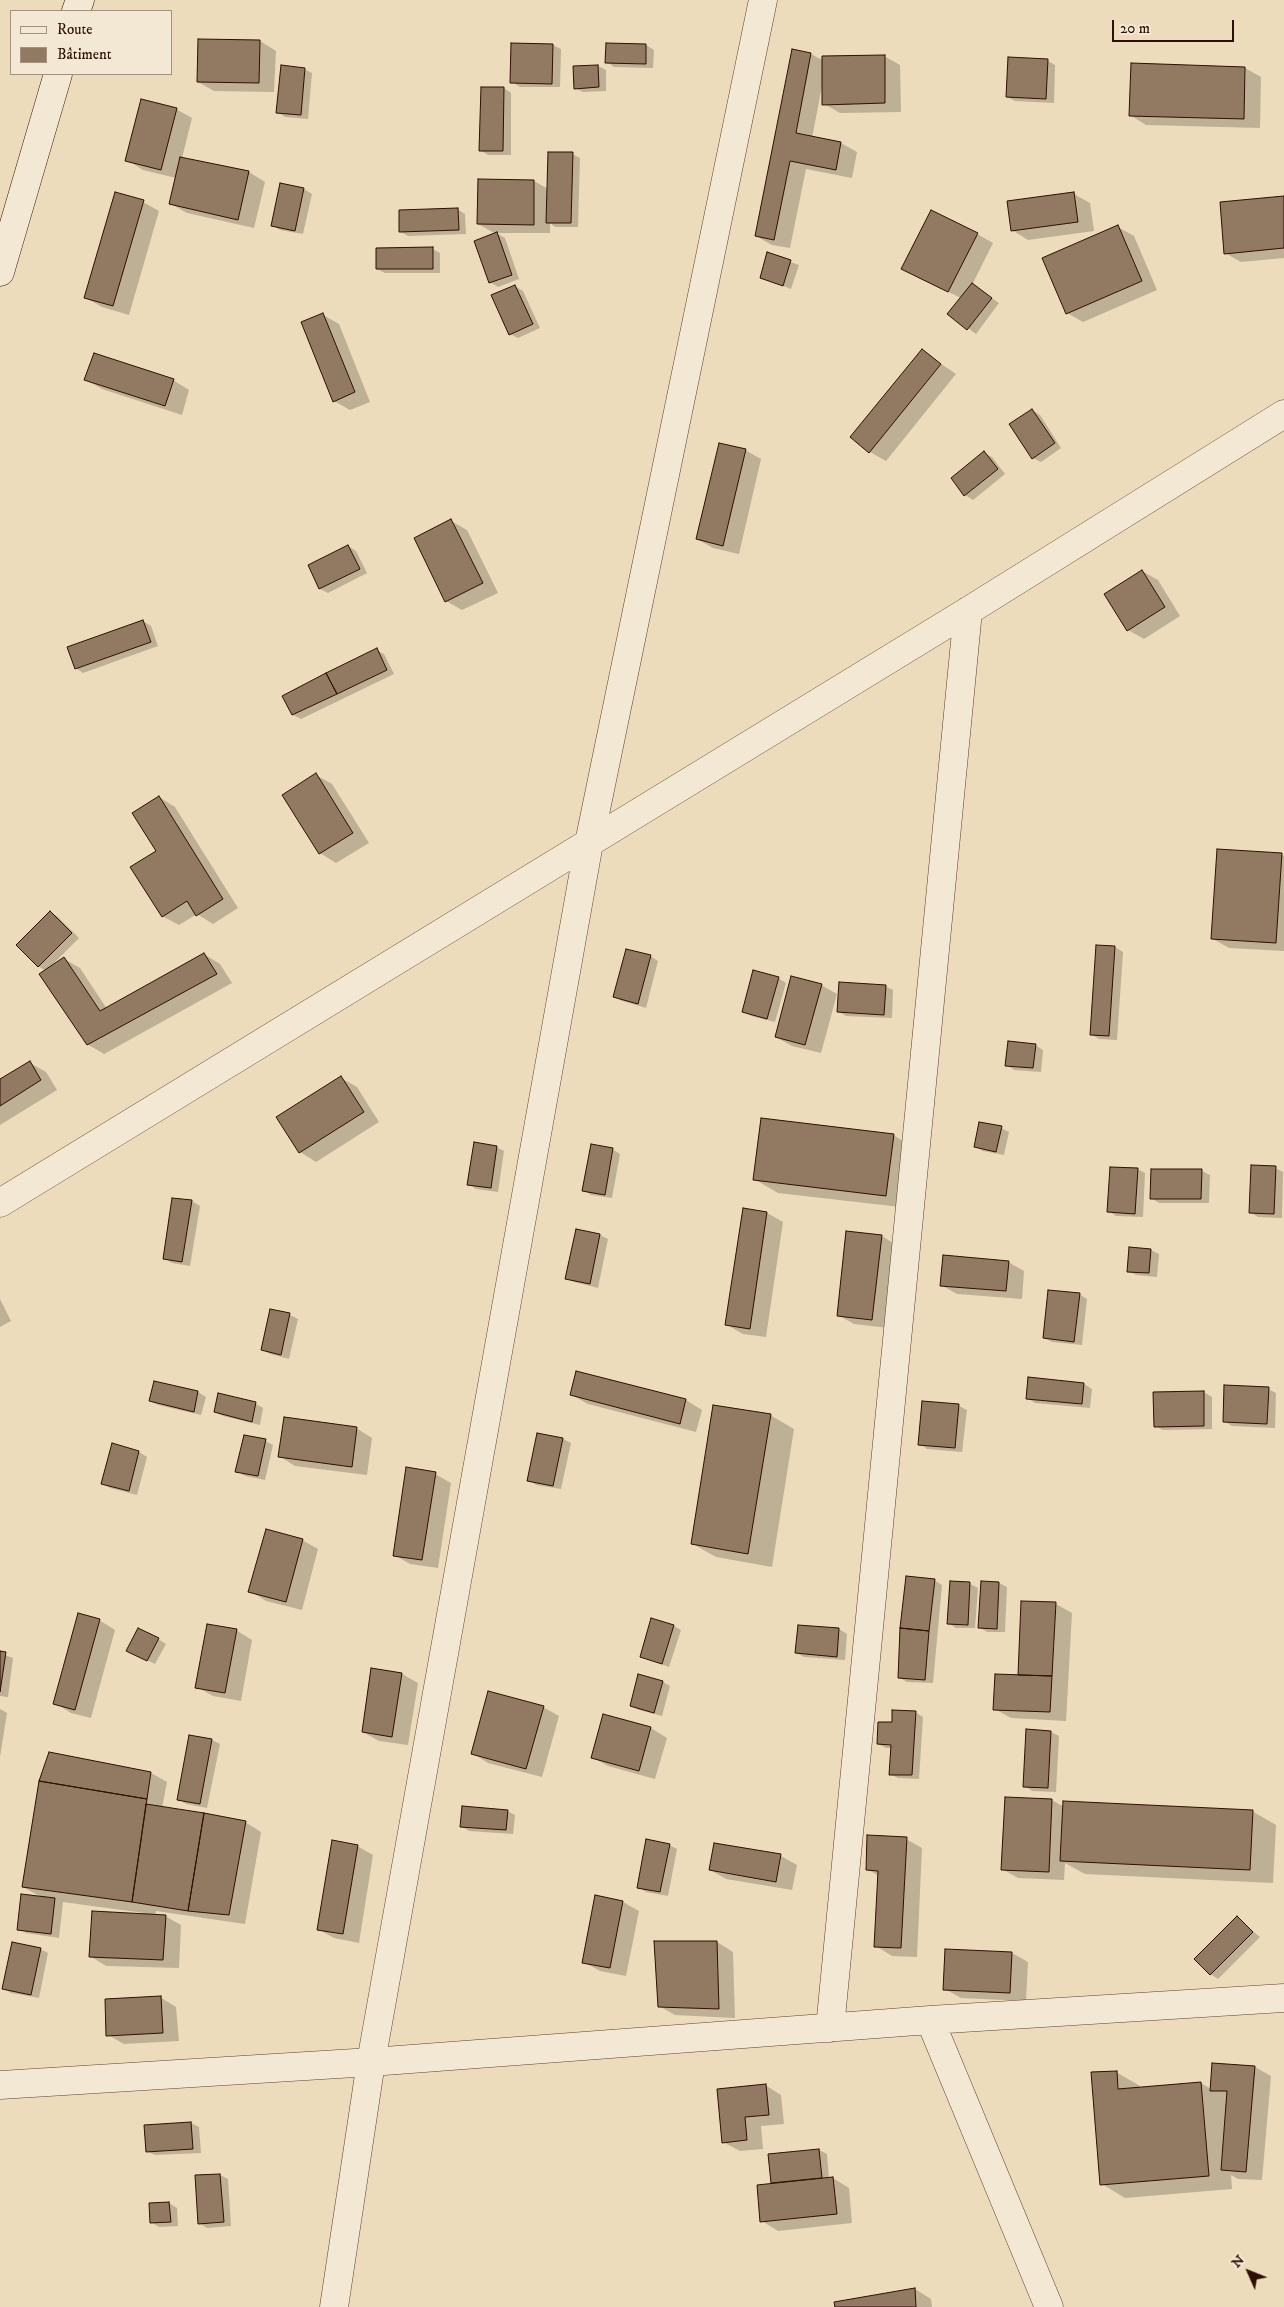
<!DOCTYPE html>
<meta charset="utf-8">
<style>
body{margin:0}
#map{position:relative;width:1284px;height:2307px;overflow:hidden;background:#eddcbb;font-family:"IM FELL DW Pica",serif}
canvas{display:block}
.legend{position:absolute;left:10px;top:10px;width:162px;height:65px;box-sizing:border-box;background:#f3e8d3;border:1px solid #a4917f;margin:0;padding:6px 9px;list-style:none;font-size:15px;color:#2e0e02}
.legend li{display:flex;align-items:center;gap:10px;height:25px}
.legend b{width:25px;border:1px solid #a4917f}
.north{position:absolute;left:1224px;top:2247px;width:50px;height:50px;-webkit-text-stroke:4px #f3e8d3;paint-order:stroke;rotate:314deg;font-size:14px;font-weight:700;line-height:20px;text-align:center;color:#2e0e02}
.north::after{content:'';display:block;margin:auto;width:18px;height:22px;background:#2e0e02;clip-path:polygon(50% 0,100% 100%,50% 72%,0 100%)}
.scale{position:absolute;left:1112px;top:20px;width:122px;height:22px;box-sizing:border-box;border:2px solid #2e0e02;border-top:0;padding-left:6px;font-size:15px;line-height:18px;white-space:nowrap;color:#2e0e02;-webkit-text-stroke:4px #f3e8d3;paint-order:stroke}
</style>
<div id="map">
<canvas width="1284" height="2307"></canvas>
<ul class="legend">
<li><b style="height:6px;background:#f3e8d3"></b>Route</li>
<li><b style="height:14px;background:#917962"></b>Bâtiment</li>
</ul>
<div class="north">N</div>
<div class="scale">20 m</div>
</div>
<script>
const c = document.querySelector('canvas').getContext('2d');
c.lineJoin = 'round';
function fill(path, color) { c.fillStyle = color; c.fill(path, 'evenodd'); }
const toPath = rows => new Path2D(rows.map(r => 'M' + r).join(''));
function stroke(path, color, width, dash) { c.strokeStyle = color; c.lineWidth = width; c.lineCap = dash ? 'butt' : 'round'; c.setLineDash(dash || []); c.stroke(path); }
fill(toPath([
 [260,41,276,51,274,92,214,91,198,82],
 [513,44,553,45,561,49,560,87,520,87,512,82],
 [646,45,654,50,653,68,614,67,607,62],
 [811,54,824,61,884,56,900,65,901,112,840,113,824,104,822,86,812,138,841,143,857,152,852,178,806,169,790,248,772,245,756,236],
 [1048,61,1055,65,1054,103,1015,101,1007,97],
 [1132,64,1245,68,1261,77,1260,128,1146,125,1130,115],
 [598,66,606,70,606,91,583,92,575,88],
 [304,69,312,73,308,119,285,117,278,112],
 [504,88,511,93,511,155,488,155,480,150],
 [176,109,192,118,182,158,249,172,265,182,254,228,187,213,171,204,176,178,143,170,127,160],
 [572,154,580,158,578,227,555,227,550,223,550,233,496,233,505,238,519,279,498,287,490,282,496,234,478,224,534,181,548,189],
 [281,184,304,189,312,194,303,234,280,230,272,225],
 [1074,194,1090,203,1094,231,1028,240,1012,230],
 [1284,197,1284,258,1241,262,1225,253],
 [143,202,159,211,129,315,102,307,86,298],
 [457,209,465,214,466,234,408,236,401,232],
 [1118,227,1134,236,1157,290,1083,322,1067,313],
 [977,234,993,243,972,285,999,303,976,334,949,314,961,298,919,278],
 [433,249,440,253,440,273,385,273,377,269],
 [768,254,799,265,791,289,761,278],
 [515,286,523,291,540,328,518,338,510,334],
 [323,315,339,324,370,402,350,410,334,401],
 [922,351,956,374,886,461,870,452],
 [86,380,173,380,189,390,182,415,102,389],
 [1032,410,1040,415,1061,448,1041,462,1033,458],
 [745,450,761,459,739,554,713,548,697,539],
 [984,453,992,457,1005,474,973,500,965,495,952,479],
 [451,521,467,530,498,593,462,610,446,601],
 [348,546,356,551,367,573,328,593,320,589,310,566],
 [1142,571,1158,580,1180,616,1144,639,1128,630],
 [143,621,151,626,158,646,83,673,76,668],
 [376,650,384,654,394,674,301,719,293,715],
 [316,775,332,784,369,843,336,863,320,853],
 [159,797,175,807,238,908,213,924,197,914,179,925,162,916,157,851],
 [1281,854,1284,856,1284,951,1229,948,1213,939],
 [51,912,58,917,79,938,51,966,64,959,80,968,107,1009,204,954,220,964,232,983,104,1054,87,1044,46,971,38,966],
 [1115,947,1123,952,1117,1040,1099,1039,1091,1034],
 [650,956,658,961,646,1008,622,1001,614,997],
 [778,978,786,983,775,1022,751,1016,743,1011],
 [821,985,837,994,821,1053,792,1046,776,1037],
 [885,986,893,990,892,1018,846,1016,839,1012],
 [1035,1045,1043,1050,1041,1072,1014,1070,1007,1065],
 [30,1063,46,1072,57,1090,0,1125,0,1081],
 [341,1078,357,1087,379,1122,316,1162,300,1152],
 [1001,1128,1009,1132,1004,1155,983,1151,975,1146],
 [893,1135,917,1149,909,1208,778,1193,754,1179],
 [496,1147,504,1151,498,1192,476,1189,469,1184],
 [612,1149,620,1154,612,1198,591,1195,583,1190],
 [1275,1168,1283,1172,1282,1218,1258,1217,1250,1212],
 [1137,1169,1145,1173,1143,1217,1116,1216,1109,1211],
 [1202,1171,1210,1175,1209,1203,1159,1203,1151,1198],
 [173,1199,192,1201,200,1206,190,1266,172,1263,164,1258],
 [744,1210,767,1213,783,1222,766,1337,743,1334,727,1325],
 [848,1233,882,1236,898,1246,888,1328,854,1324,838,1315],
 [600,1235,608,1239,598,1288,574,1282,567,1278],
 [1151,1250,1159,1254,1157,1277,1136,1275,1128,1271],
 [1008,1262,1024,1271,1022,1299,957,1294,941,1285],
 [1079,1294,1087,1299,1082,1345,1052,1342,1044,1338],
 [0,1299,11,1321,0,1327],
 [271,1311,290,1315,298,1319,289,1359,270,1354,263,1350],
 [577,1373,686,1400,702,1410,696,1432,588,1404,572,1395],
 [1029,1379,1084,1384,1092,1389,1090,1408,1035,1403,1027,1398],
 [155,1382,198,1392,206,1397,201,1415,158,1405,150,1401],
 [1268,1389,1276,1393,1275,1428,1232,1426,1224,1421],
 [1204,1392,1212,1397,1212,1429,1163,1430,1155,1426],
 [219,1394,256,1404,263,1408,260,1425,223,1416,215,1412],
 [959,1406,967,1410,962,1452,927,1449,920,1444],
 [770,1415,794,1429,772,1567,716,1557,693,1544],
 [356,1428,372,1438,367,1475,295,1466,279,1456],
 [538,1434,563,1439,571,1443,561,1489,536,1485,529,1480],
 [265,1441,273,1445,265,1480,245,1476,237,1471],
 [113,1445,139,1452,147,1457,137,1495,110,1488,102,1483],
 [435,1474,451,1483,438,1568,410,1564,394,1555],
 [302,1540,318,1549,302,1610,266,1601,250,1591],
 [934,1580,942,1585,933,1683,907,1682,900,1678],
 [999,1583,1007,1587,1005,1632,987,1632,979,1627],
 [970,1584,978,1588,975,1628,956,1628,948,1623],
 [1022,1602,1056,1604,1072,1613,1066,1721,1011,1718,995,1709,1019,1676],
 [99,1620,115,1630,91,1718,71,1713,55,1703],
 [674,1626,681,1630,669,1667,641,1657],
 [799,1626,839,1629,847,1634,845,1660,804,1657,797,1653],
 [236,1630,252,1640,241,1701,213,1696,197,1687],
 [158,1639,166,1644,155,1664,136,1655],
 [0,1653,13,1658,8,1697,0,1696],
 [372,1669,402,1674,418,1683,408,1745,379,1741,363,1732],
 [663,1682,670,1686,662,1716,639,1710,631,1706],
 [543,1707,559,1716,542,1777,488,1763,472,1753],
 [0,1709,7,1713,0,1757],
 [915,1712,923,1717,919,1779,898,1778,890,1774,892,1748,886,1748,878,1744,893,1724],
 [604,1715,651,1728,667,1738,655,1779,608,1766,592,1757],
 [1027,1731,1051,1732,1059,1736,1056,1792,1032,1791,1025,1786],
 [190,1736,212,1740,220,1744,207,1808,186,1804,178,1799],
 [151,1773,167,1782,162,1808,245,1822,261,1832,245,1924,156,1911,155,1916,165,1916,181,1925,179,1968,106,1966,90,1956,144,1913,63,1902,59,1938,26,1933,18,1929,43,1898,23,1887],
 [1052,1800,1064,1807,1252,1811,1276,1825,1273,1883,1085,1874,1065,1863,1064,1880,1018,1878,1002,1869],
 [507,1811,515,1815,513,1834,469,1831,461,1826],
 [906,1839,922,1848,917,1957,892,1956,876,1946,879,1876,867,1869],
 [669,1845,677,1849,668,1896,646,1892,638,1887],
 [357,1846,373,1855,359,1943,334,1938,318,1929],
 [781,1856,797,1865,792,1890,726,1879,710,1870],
 [623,1902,639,1911,626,1976,600,1971,584,1962],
 [1237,1918,1260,1937,1218,1979,1210,1974],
 [717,1942,733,1952,735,2018,675,2015,659,2006],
 [40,1949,48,1953,39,1998,11,1993,3,1988],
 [1012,1953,1028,1962,1026,2001,961,1998,945,1989],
 [160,1997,176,2007,179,2041,124,2044,108,2035],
 [1255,2067,1271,2076,1262,2180,1238,2179,1231,2175,1232,2189,1125,2198,1102,2184,1116,2072,1140,2086,1140,2089,1201,2083,1211,2089],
 [765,2085,781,2095,784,2124,761,2126,763,2149,740,2151,723,2142],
 [191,2123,199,2127,201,2153,155,2155,147,2151],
 [819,2150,827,2154,829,2179,833,2178,849,2188,852,2223,778,2231,762,2221,775,2184,773,2183],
 [220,2175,228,2179,231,2226,207,2228,199,2223],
 [169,2203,177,2208,178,2226,159,2227,151,2222],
 [915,2289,931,2299,932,2307,837,2307,836,2303]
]), '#0003');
const building = toPath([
 [198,39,260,40,259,83,197,82,198,39],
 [511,43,553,44,552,84,510,83,511,43],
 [606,43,646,44,646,64,605,63,606,43],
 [792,49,811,53,796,133,841,142,836,170,790,161,774,240,755,236,792,49],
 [885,55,885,103,822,105,822,56,885,55],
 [1008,57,1048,59,1046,99,1006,97,1008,57],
 [1131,63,1245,67,1244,119,1129,116,1131,63],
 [281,65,305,68,301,115,276,113,281,65],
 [598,65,599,87,574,89,573,66,598,65],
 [481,87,504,87,503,151,479,151,481,87],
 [141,99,177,108,161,170,125,161,141,99],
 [548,152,573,152,571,223,546,223,548,152],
 [180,157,249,171,238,220,169,204,180,157],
 [478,179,534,180,534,225,477,224,478,179],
 [280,183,304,188,295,231,271,226,280,183],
 [115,192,144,200,113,306,84,298,115,192],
 [1074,192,1078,222,1011,231,1007,201,1074,192],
 [1284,196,1284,248,1224,254,1220,202,1284,196],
 [458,208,459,230,399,232,399,210,458,208],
 [931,210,978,233,948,292,901,269,931,210],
 [1118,225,1142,281,1066,314,1042,258,1118,225],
 [497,232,512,275,489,283,474,241,497,232],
 [433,247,433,269,376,269,376,248,433,247],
 [767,252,791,260,783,286,760,278,767,252],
 [972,283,992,298,967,330,947,314,972,283],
 [515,285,533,324,509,335,491,295,515,285],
 [323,313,355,392,333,402,301,322,323,313],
 [922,349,941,364,869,453,850,437,922,349],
 [94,353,174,379,165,406,84,380,94,353],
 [1032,409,1055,443,1032,459,1009,424,1032,409],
 [719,443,746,449,723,546,696,539,719,443],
 [984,451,998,469,964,496,951,478,984,451],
 [451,519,483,583,445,602,414,538,451,519],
 [348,545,360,569,319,589,308,565,348,545],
 [1142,570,1165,607,1127,631,1104,594,1142,570],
 [143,620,151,642,75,669,67,647,143,620],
 [377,648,387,670,337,694,326,673,377,648],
 [326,673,337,694,292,715,282,696,326,673],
 [316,773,353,833,319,854,282,795,316,773],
 [159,796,223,899,196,916,187,901,162,917,130,867,156,851,132,813,159,796],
 [1217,849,1282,853,1276,943,1211,939,1217,849],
 [50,911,72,933,38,967,16,945,50,911],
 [1096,945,1115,946,1109,1036,1090,1035,1096,945],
 [626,949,651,955,638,1004,613,997,626,949],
 [204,953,217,974,87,1045,39,974,64,957,100,1011,204,953],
 [753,970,779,977,767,1019,742,1012,753,970],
 [791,976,822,984,805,1045,775,1037,791,976],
 [839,982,886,985,884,1015,837,1012,839,982],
 [1008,1041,1036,1044,1033,1068,1005,1066,1008,1041],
 [30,1061,41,1080,0,1106,0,1079,30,1061],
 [341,1076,364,1112,299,1153,276,1117,341,1076],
 [761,1118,894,1134,886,1196,753,1180,761,1118],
 [979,1122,1002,1126,996,1152,974,1147,979,1122],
 [474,1142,497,1146,491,1188,467,1185,474,1142],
 [591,1144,613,1148,605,1195,582,1191,591,1144],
 [1251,1165,1276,1166,1274,1214,1249,1213,1251,1165],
 [1110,1167,1138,1168,1135,1214,1107,1212,1110,1167],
 [1151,1169,1202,1169,1201,1199,1150,1199,1151,1169],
 [172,1198,192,1200,182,1262,163,1259,172,1198],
 [743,1208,767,1212,750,1329,725,1325,743,1208],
 [576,1229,600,1234,590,1284,565,1279,576,1229],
 [846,1231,882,1235,872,1320,837,1316,846,1231],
 [1129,1247,1151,1249,1149,1273,1127,1272,1129,1247],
 [943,1255,1009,1261,1006,1291,940,1286,943,1255],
 [1048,1290,1080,1293,1074,1342,1043,1338,1048,1290],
 [270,1309,290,1313,281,1355,261,1350,270,1309],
 [576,1371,686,1399,680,1424,570,1395,576,1371],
 [1028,1377,1084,1383,1082,1404,1026,1399,1028,1377],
 [154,1381,198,1391,194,1412,149,1401,154,1381],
 [1224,1385,1269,1387,1267,1424,1223,1422,1224,1385],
 [1204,1391,1204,1426,1154,1427,1153,1392,1204,1391],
 [218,1393,256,1402,252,1422,214,1412,218,1393],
 [922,1401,959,1404,955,1448,918,1445,922,1401],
 [713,1405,771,1414,748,1554,691,1544,713,1405],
 [284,1417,357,1427,352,1467,278,1457,284,1417],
 [537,1433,563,1438,553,1486,527,1481,537,1433],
 [244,1435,266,1439,258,1476,235,1472,244,1435],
 [112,1443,139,1451,129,1491,101,1484,112,1443],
 [406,1467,436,1472,422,1560,393,1556,406,1467],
 [266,1529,303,1539,286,1602,248,1592,266,1529],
 [906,1576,935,1579,929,1631,900,1628,906,1576],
 [950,1581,970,1582,968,1625,947,1624,950,1581],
 [981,1581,999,1582,997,1629,978,1628,981,1581],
 [1021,1601,1056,1602,1052,1676,1018,1675,1021,1601],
 [78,1613,100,1619,75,1710,53,1704,78,1613],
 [651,1618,674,1625,662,1664,640,1657,651,1618],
 [207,1624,237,1629,225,1693,195,1688,207,1624],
 [798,1625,839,1628,837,1657,795,1653,798,1625],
 [138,1628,159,1638,147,1661,126,1651,138,1628],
 [900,1628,929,1631,925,1680,898,1678,900,1628],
 [0,1651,6,1652,0,1692,0,1651],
 [371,1668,402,1673,392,1737,362,1732,371,1668],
 [638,1674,663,1681,654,1713,630,1706,638,1674],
 [995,1674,1052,1676,1050,1712,993,1710,995,1674],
 [488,1691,544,1706,526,1769,471,1754,488,1691],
 [892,1710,916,1711,912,1775,889,1775,891,1745,877,1744,878,1722,892,1722,892,1710],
 [603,1714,651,1727,639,1771,591,1758,603,1714],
 [1026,1729,1051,1731,1048,1788,1023,1787,1026,1729],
 [189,1735,212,1739,200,1804,177,1800,189,1735],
 [49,1752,151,1772,147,1799,39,1781,49,1752],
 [39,1781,147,1799,132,1902,22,1887,39,1781],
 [1005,1797,1052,1799,1049,1872,1001,1870,1005,1797],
 [1063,1801,1253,1810,1250,1870,1060,1861,1063,1801],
 [146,1804,204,1813,188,1911,132,1902,146,1804],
 [462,1806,508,1810,506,1830,460,1827,462,1806],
 [204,1813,246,1821,229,1915,188,1911,204,1813],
 [867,1835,907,1837,901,1948,874,1947,878,1871,866,1870,867,1835],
 [646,1839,670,1844,660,1892,637,1888,646,1839],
 [332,1840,358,1845,343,1934,317,1930,332,1840],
 [714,1843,781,1854,776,1882,709,1870,714,1843],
 [21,1894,55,1898,51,1934,17,1930,21,1894],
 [595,1895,623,1901,610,1968,582,1963,595,1895],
 [92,1911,166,1915,163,1960,89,1957,92,1911],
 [1237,1916,1253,1932,1210,1975,1194,1959,1237,1916],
 [654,1941,717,1941,719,2009,658,2007,654,1941],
 [12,1942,41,1948,31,1995,2,1989,12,1942],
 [945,1949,1012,1952,1010,1993,943,1990,945,1949],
 [161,1996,163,2033,106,2036,105,1999,161,1996],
 [1212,2063,1255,2066,1246,2172,1221,2170,1227,2091,1210,2091,1212,2063],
 [1117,2071,1118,2089,1201,2082,1209,2176,1100,2185,1091,2072,1117,2071],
 [766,2084,769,2115,745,2117,747,2140,722,2143,717,2089,766,2084],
 [191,2122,193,2149,146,2152,144,2125,191,2122],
 [819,2149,822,2178,771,2183,768,2154,819,2149],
 [220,2174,224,2222,198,2224,195,2175,220,2174],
 [833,2177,837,2214,760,2222,757,2185,833,2177],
 [169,2202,171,2222,150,2223,149,2203,169,2202],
 [915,2288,916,2307,835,2307,834,2302,915,2288]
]);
fill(building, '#917962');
stroke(building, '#2e0e02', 1);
const street = toPath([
 [0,1203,968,611,1284,414],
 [930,2020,1049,2307],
 [830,2028,968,611],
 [0,2085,371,2062,930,2020,1284,1998],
 [334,2307,371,2062,589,843,763,0]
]);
const secondary = toPath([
 [76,11,80,0],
 [0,272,58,74]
]);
stroke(street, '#5e4230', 29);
stroke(secondary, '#2e0e02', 29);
stroke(street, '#f3e8d3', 28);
stroke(secondary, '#f3e8d3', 28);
</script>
